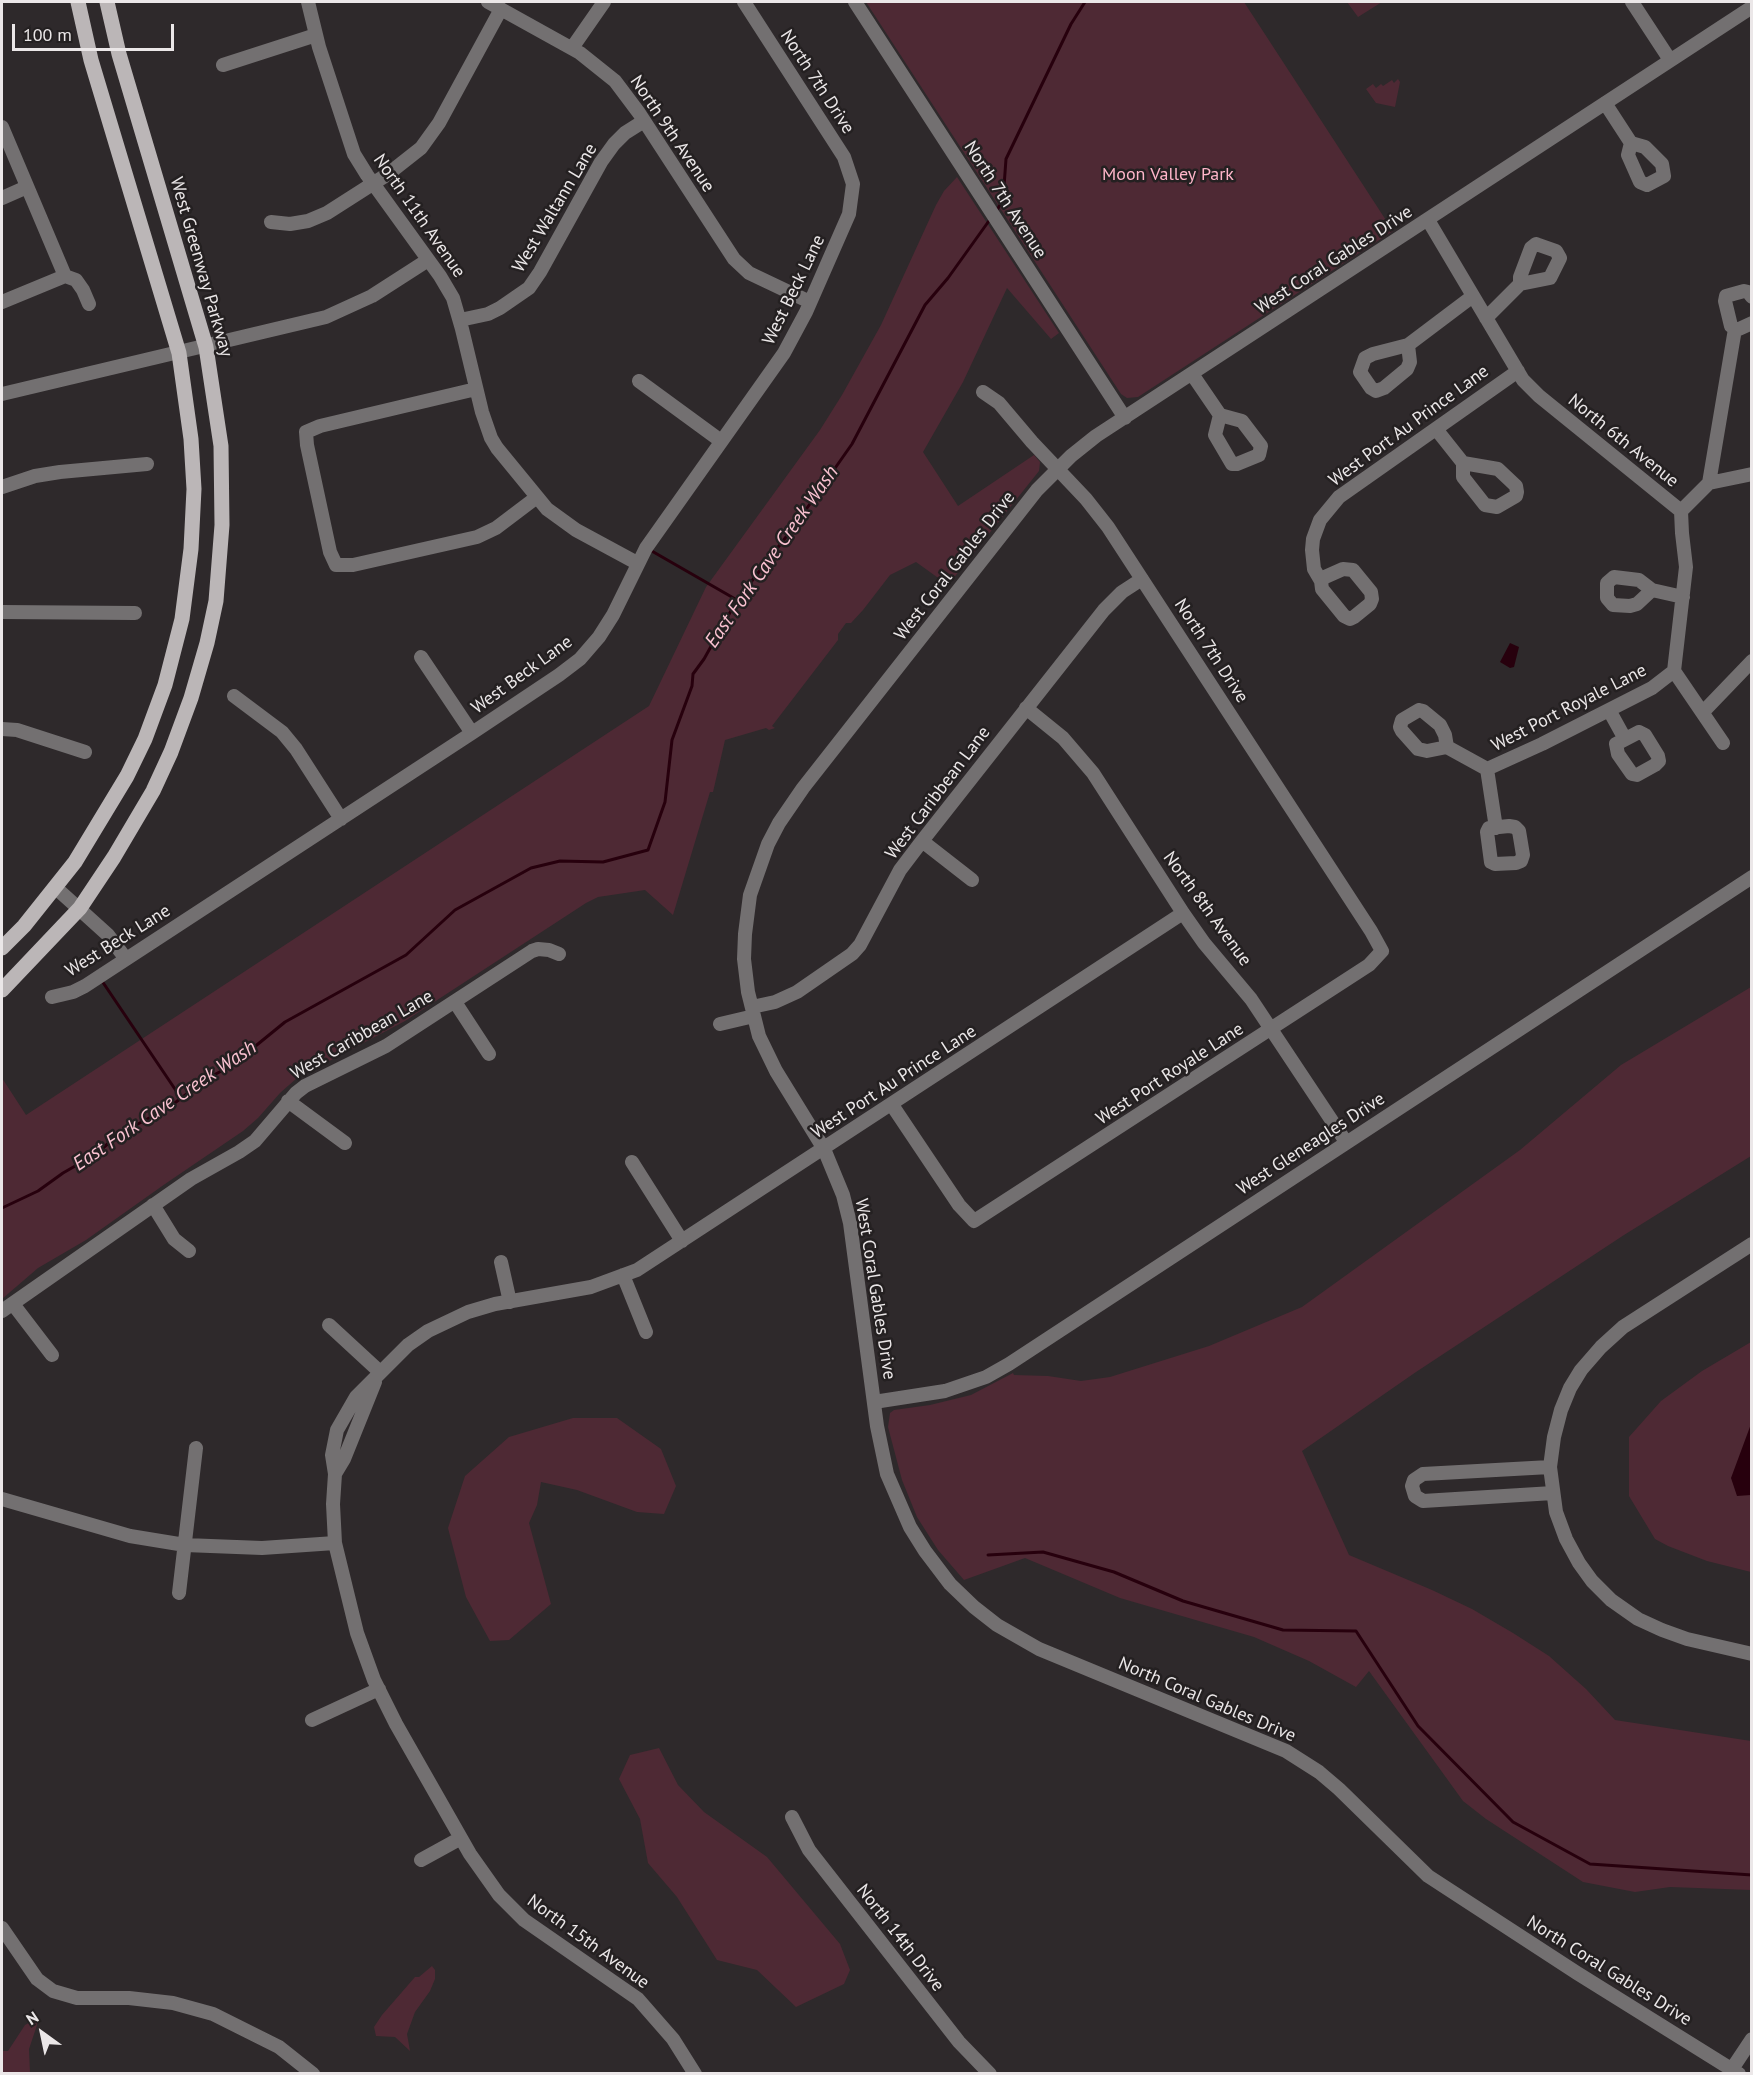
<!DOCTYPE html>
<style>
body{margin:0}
#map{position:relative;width:1753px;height:2075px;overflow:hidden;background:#2e292b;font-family:"PT Sans",sans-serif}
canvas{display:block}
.frame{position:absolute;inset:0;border:3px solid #ebe7e8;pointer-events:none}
.north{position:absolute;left:12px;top:2003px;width:60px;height:60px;-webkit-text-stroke:4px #242021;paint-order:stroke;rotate:327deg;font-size:16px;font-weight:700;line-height:24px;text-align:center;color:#ebe7e8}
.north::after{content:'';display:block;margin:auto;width:21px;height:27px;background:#ebe7e8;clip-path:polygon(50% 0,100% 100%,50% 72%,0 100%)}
.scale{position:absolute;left:12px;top:24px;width:162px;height:27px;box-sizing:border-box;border:3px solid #ebe7e8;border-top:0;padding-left:8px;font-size:18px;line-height:21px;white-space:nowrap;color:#ebe7e8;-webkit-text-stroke:4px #242021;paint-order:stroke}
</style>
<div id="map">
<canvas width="1753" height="2075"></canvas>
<div class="frame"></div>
<div class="north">N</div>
<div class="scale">100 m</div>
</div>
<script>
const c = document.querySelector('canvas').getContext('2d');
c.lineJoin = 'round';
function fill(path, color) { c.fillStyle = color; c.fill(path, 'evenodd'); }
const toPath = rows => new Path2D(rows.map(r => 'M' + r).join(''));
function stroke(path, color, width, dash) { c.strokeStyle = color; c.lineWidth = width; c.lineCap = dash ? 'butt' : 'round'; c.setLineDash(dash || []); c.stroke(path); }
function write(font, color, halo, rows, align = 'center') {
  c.font = font + ' "PT Sans",sans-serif'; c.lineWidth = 5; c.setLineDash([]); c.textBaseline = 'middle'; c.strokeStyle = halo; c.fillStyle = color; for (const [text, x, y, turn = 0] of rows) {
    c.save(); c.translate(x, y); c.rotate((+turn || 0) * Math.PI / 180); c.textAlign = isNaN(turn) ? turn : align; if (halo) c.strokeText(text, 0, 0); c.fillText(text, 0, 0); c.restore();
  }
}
fill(toPath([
 [866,2,1244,2,1393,231,1138,397,1127,398,1121,394],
 [1347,2,1382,2,1358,17],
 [1398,79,1400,82,1395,107,1376,103,1366,89,1373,84,1376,88,1381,84,1383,86,1392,80,1394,83],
 [957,177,1059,333,1051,339,1007,288,963,382,923,452,958,506,1034,455,1040,462,1039,471,948,585,916,562,890,575,863,610,851,623,846,623,838,634,838,640,772,726,775,728,769,730,766,728,725,740,713,792,710,792,673,915,645,890,598,897,586,903,405,1021,297,1078,280,1093,258,1118,243,1131,165,1184,86,1240,38,1268,2,1299,2,1078,26,1115,649,706,706,587,820,430,842,395,881,325,936,205,944,191],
 [1751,987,1751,1156,1624,1235,1416,1372,1302,1451,1349,1555,1432,1590,1472,1609,1513,1633,1549,1656,1586,1689,1615,1720,1751,1741,1751,1890,1670,1887,1635,1892,1583,1882,1486,1819,1463,1801,1369,1671,1356,1687,1309,1661,1254,1637,1120,1598,1025,1558,964,1580,938,1550,917,1517,902,1480,888,1427,890,1413,894,1410,930,1405,971,1395,1013,1373,1014,1375,1048,1376,1081,1381,1110,1377,1209,1346,1302,1307,1520,1150,1621,1065],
 [1751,1342,1751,1572,1707,1561,1668,1546,1655,1539,1629,1496,1629,1437,1661,1401,1702,1371],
 [573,1418,617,1418,661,1449,676,1486,664,1514,637,1512,577,1490,541,1482,537,1505,529,1523,551,1604,509,1640,490,1641,466,1597,448,1528,465,1476,509,1437],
 [659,1748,678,1785,704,1812,767,1857,840,1944,850,1970,844,1984,796,2007,757,1970,717,1960,677,1897,648,1863,640,1819,619,1779,630,1755],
 [432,1966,435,1970,435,1979,430,1991,415,2012,407,2034,410,2051,395,2037,376,2036,374,2027,382,2015,415,1977,419,1977],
 [38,2018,37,2025,29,2049,30,2073,2,2073,2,2051,8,2051,25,2025]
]), '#4e2934');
fill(toPath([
 [1510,643,1519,647,1514,667,1510,668,1500,662],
 [1751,1424,1751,1495,1737,1496,1731,1478]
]), '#27000d');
stroke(toPath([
 [997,210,1003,200,1006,159,1071,24,1085,2],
 [650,550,737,600],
 [102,981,181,1098],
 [2,1208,38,1191,63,1173,96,1154,119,1134,168,1108,208,1078,231,1066,285,1022,406,955,455,910,531,868,560,861,603,862,648,850,665,802,672,740,692,686,693,674,704,659,737,600,793,528,852,444,925,305,948,278,991,218],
 [988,1555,1043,1552,1114,1572,1183,1601,1283,1630,1356,1631,1418,1726,1513,1822,1590,1864,1752,1875]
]), '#27000d', 3);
stroke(toPath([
 [308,2,319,47,354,154,367,175,440,276,453,298,462,329,482,412,491,438,497,448,547,509,576,530,637,563],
 [488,2,580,53,615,81,639,113,734,259,749,273,810,302],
 [855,2,1125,418],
 [1632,2,1670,60],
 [572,48,604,2],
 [223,65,316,35],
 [1605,103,1631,143,1645,147,1662,164,1664,176,1647,185,1640,182,1628,155,1631,143],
 [2,127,65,276,76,280,83,290,89,304],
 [2,198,27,187],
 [1428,220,1523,380,1539,396,1681,511,1682,533,1686,567,1674,671,1723,743],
 [271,222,290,224,308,221,327,213,388,174,421,148,439,123,501,9],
 [1536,244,1556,251,1560,258,1550,278,1520,284,1520,277,1531,248,1536,244],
 [2,302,65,276],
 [1486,318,1520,284],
 [460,320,488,314,500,308,529,288,540,272,601,162,614,144,625,133,644,121],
 [1735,329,1739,329,1752,323],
 [1408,345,1410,362,1407,369,1384,388,1376,391,1371,388,1360,372,1365,358,1373,354,1408,345,1473,296],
 [1192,374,1220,415,1242,421,1261,446,1259,455,1237,464,1232,464,1215,435,1220,415],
 [639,381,721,441],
 [476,389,320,426,306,432,307,445,330,552,336,565,353,565,477,537,496,528,537,497],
 [2,394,326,317,372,296,428,260],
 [1436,429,1463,463],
 [1463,463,1498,469,1516,486,1517,492,1516,496,1497,507,1485,505,1463,477,1463,463],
 [1709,483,1752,474],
 [2,487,35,476,60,472,147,464],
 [1681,511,1709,483,1735,329,1731,326,1725,301,1726,296,1744,291,1748,292,1752,297],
 [1614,577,1639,580,1652,590,1637,604,1630,606,1613,605,1607,598,1607,583,1614,577],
 [1321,581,1325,577,1343,569,1353,570,1371,592,1372,599,1370,604,1354,617,1350,619,1344,616,1322,589,1321,581,1314,569,1312,550,1313,539,1320,520,1339,497,1518,371],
 [1652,590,1683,597],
 [2,612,135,613],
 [421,657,472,733],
 [234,696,282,732,296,749,341,819],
 [1026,708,1063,738,1093,773,1183,913,1204,943,1251,999,1346,1142],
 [1419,710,1423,711,1440,725,1445,735,1447,747,1427,751,1418,749,1402,731,1400,727,1402,720,1419,710],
 [1609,710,1625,739],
 [1703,712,1752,661],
 [2,729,17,730,85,752],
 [1639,732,1645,735,1658,756,1659,761,1655,765,1637,775,1632,774,1618,754,1616,744,1639,732],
 [1447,747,1487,769,1542,744,1652,688,1674,671],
 [1487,769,1496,828],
 [1509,826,1515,827,1519,831,1523,855,1521,861,1516,863,1495,864,1491,862,1487,832,1489,828,1509,826],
 [922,841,972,880],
 [56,888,108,935,126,959],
 [52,997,73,992,85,986,472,733,559,675,580,659,599,637,613,615,646,548,784,353,806,312,849,214,853,184,844,157,744,2],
 [455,1002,489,1054],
 [752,1007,775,1002,797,992,852,954,860,945,900,870,922,841,1104,610,1122,592,1142,579],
 [720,1024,754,1016],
 [288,1101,345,1143],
 [892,1105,959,1205,974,1221,1369,965,1382,951,1371,931,1108,527,1086,499,1032,442,999,403,983,392],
 [632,1162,682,1241],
 [153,1205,174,1239,189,1251],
 [1752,1244,1623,1327,1601,1347,1581,1370,1570,1388,1561,1410,1554,1437,1550,1467,1556,1512,1566,1539,1579,1563,1592,1581,1611,1600,1638,1619,1662,1630,1687,1639,1752,1654],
 [501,1262,510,1302],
 [623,1275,646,1332],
 [13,1304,52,1355],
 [2,1311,191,1179,239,1152,255,1141,296,1093,305,1086,386,1046,532,951,538,949,549,950,559,954],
 [329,1325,380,1372],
 [874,1402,945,1391,986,1377,1009,1364,1752,877],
 [1550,1467,1423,1474,1414,1480,1412,1486,1415,1496,1423,1501,1553,1493],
 [335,1474,344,1459,375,1382],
 [2,1499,130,1536,185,1545,262,1548,335,1543],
 [179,1593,196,1448],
 [312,1720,379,1689],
 [792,1817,809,1850,959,2042,990,2074],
 [421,1860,461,1838],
 [2,1928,37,1979,53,1991,77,1998,129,1998,173,2003,213,2014,279,2047,313,2074],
 [1732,2069,1752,2039],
 [695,2074,673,2039,638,1999,524,1920,499,1895,470,1854,396,1724,374,1680,357,1633,335,1543,333,1504,335,1474,332,1455,337,1430,356,1397,408,1345,428,1331,468,1312,495,1304,591,1287,637,1270,1183,913],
 [1739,2074,1577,1973,1428,1876,1339,1789,1319,1772,1286,1751,1039,1649,997,1625,974,1607,950,1584,925,1551,910,1527,887,1474,877,1426,850,1223,843,1195,824,1149,776,1071,759,1036,748,992,744,959,745,934,750,895,768,844,779,823,803,788,1037,490,1071,456,1096,436,1752,7]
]), '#737071', 14);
stroke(toPath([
 [2,948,24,926,75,862,127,776,145,739,165,685,182,619,191,549,194,489,191,439,179,353,91,60,78,2],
 [2,990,80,908,114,857,153,791,171,752,191,698,207,643,216,601,222,525,221,446,206,347,119,54,107,2]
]), '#bbb6b7', 15);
write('18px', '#ebe7e8', '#242021', [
 ["North 7th Drive",817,82,57],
 ["North 9th Avenue",672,134,56],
 ["North 7th Avenue",1005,200,57],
 ["West Waltann Lane",555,208,-59],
 ["North 11th Avenue",419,216,55],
 ["West Coral Gables Drive",1334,260,-33],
 ["West Greenway Parkway",201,267,74],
 ["West Beck Lane",794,290,-64],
 ["West Port Au Prince Lane",1409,426,-36],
 ["North 6th Avenue",1623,441,39],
 ["West Coral Gables Drive",955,566,-52],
 ["North 7th Drive",1211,651,57],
 ["West Beck Lane",522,675,-36],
 ["West Port Royale Lane",1569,708,-27],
 ["West Caribbean Lane",938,793,-53],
 ["North 8th Avenue",1207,909,54],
 ["West Beck Lane",118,941,-32],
 ["West Caribbean Lane",362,1035,-30],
 ["West Port Royale Lane",1170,1074,-33],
 ["West Port Au Prince Lane",894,1082,-33],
 ["West Gleneagles Drive",1311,1144,-33],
 ["West Coral Gables Drive",875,1289,81],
 ["North Coral Gables Drive",1207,1700,23],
 ["North 14th Drive",900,1938,52],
 ["North 15th Avenue",588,1942,36],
 ["North Coral Gables Drive",1609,1971,32]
]);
write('18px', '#feb5c9', '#242021', [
 ["Moon Valley Park",1168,175]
]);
write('italic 20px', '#fac2d1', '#242021', [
 ["East Fork Cave Creek Wash",772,557,-55],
 ["East Fork Cave Creek Wash",165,1106,-34]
]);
</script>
